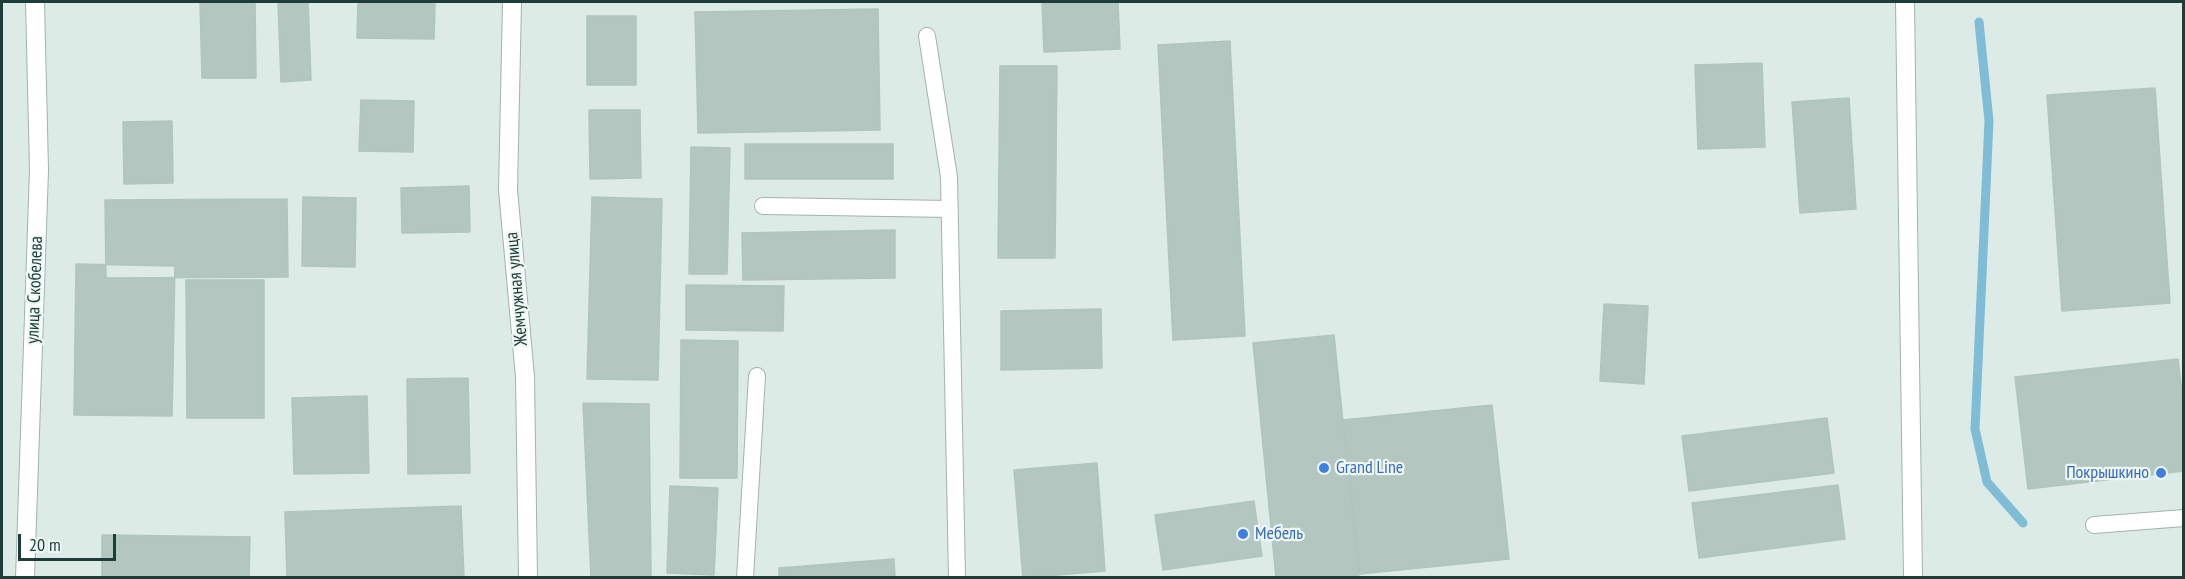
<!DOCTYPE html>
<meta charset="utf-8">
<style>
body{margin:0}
#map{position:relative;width:2185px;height:579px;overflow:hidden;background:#ddebe7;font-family:"PT Sans Narrow",sans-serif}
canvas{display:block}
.frame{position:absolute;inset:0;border:3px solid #1e3c38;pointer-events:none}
.scale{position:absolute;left:18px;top:534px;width:98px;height:27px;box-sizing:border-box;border:3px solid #1e3c38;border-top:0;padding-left:8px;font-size:18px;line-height:21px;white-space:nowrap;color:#1e3c38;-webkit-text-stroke:4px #eef7f4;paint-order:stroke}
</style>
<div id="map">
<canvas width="2185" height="579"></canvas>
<div class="frame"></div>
<div class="scale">20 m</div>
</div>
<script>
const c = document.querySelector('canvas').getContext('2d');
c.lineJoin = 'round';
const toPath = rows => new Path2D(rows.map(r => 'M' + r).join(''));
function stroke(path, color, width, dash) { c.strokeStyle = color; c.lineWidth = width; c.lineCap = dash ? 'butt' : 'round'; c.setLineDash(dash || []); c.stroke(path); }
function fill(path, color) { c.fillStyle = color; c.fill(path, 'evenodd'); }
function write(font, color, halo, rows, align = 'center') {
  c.font = font + ' "PT Sans Narrow",sans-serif'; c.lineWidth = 4.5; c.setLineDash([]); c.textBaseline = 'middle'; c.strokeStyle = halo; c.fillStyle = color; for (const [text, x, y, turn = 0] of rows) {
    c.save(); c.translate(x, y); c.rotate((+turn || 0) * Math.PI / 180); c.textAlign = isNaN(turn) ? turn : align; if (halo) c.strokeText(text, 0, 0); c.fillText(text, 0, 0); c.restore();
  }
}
stroke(toPath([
 [1979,22,1989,121,1975,429,1987,482,2023,523]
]), '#7fbcd6', 9);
const building = toPath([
 [200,2,255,2,256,78,202,78,200,2],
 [278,2,308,2,311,80,281,82,278,2],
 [358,2,435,4,434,39,357,38,358,2],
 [1042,2,1118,2,1120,49,1044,52,1042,2],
 [878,9,880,130,698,133,695,12,878,9],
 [587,16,636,16,636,85,587,85,587,16],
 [1230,41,1245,336,1173,340,1158,45,1230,41],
 [1762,63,1765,147,1698,149,1695,65,1762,63],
 [1000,66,1057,66,1055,258,998,258,1000,66],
 [2155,88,2170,303,2062,311,2047,95,2155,88],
 [1849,98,1856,209,1800,213,1792,102,1849,98],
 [361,100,414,101,413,152,359,151,361,100],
 [589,110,640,110,641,178,590,179,589,110],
 [172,121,173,183,124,184,123,122,172,121],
 [745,144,893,144,893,179,745,179,745,144],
 [691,147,730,148,727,274,689,274,691,147],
 [469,186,470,232,402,233,401,188,469,186],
 [303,197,356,198,355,267,302,266,303,197],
 [592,197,662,199,658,380,587,379,592,197],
 [287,199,288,277,106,278,105,200,287,199],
 [895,230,895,278,743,280,742,233,895,230],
 [76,264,175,266,172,416,74,415,76,264],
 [186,280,264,280,264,418,187,418,186,280],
 [686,285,784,286,783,331,686,330,686,285],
 [1604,304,1648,306,1644,384,1600,381,1604,304],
 [1101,309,1102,368,1001,370,1001,311,1101,309],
 [1334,335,1359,578,1276,578,1253,343,1334,335],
 [681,340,738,341,737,478,680,478,681,340],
 [2178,359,2184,410,2184,471,2028,489,2015,377,2178,359],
 [468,378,470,473,408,474,407,379,468,378],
 [367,396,369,473,294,474,292,398,367,396],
 [583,403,649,404,651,578,591,578,583,403],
 [1492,405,1509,559,1360,574,1343,420,1492,405],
 [1827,418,1834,473,1689,491,1682,436,1827,418],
 [1097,463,1105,571,1023,578,1014,470,1097,463],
 [1838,485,1845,539,1699,558,1692,503,1838,485],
 [670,486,718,488,714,575,667,573,670,486],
 [1254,501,1262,556,1163,570,1155,515,1254,501],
 [461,506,464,578,287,578,285,512,461,506],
 [102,535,250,537,249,578,102,578,102,535],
 [894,559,895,578,779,578,779,568,894,559]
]);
fill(building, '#b3c6c0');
stroke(building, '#afc5bf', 1.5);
const lane = toPath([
 [927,36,949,177,957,578],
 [763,206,950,209],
 [2094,525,2184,518],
 [745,578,757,376]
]);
const street = toPath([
 [512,2,508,190,525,377,528,578],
 [1905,2,1913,578],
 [25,578,39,170,35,2]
]);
stroke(lane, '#a0b3af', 18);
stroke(street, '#a0b3af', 20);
stroke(lane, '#fff', 16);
stroke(street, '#fff', 18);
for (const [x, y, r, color] of [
 [1324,468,6,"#3f7fe0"],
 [2161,473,6,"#3f7fe0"],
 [1243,534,6,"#3f7fe0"]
]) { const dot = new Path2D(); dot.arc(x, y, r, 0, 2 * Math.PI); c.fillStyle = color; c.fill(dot); stroke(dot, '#eef7f4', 2); }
write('18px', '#1e3c38', '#eef7f4', [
 ["Жемчужная улица",517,289,-95],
 ["улица Скобелева",35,290,-88]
]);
write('18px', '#366cbe', '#eef7f4', [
 ["Grand Line",1336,468],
 ["Покрышкино",2149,473,"right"],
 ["Мебель",1255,534]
], 'left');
</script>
